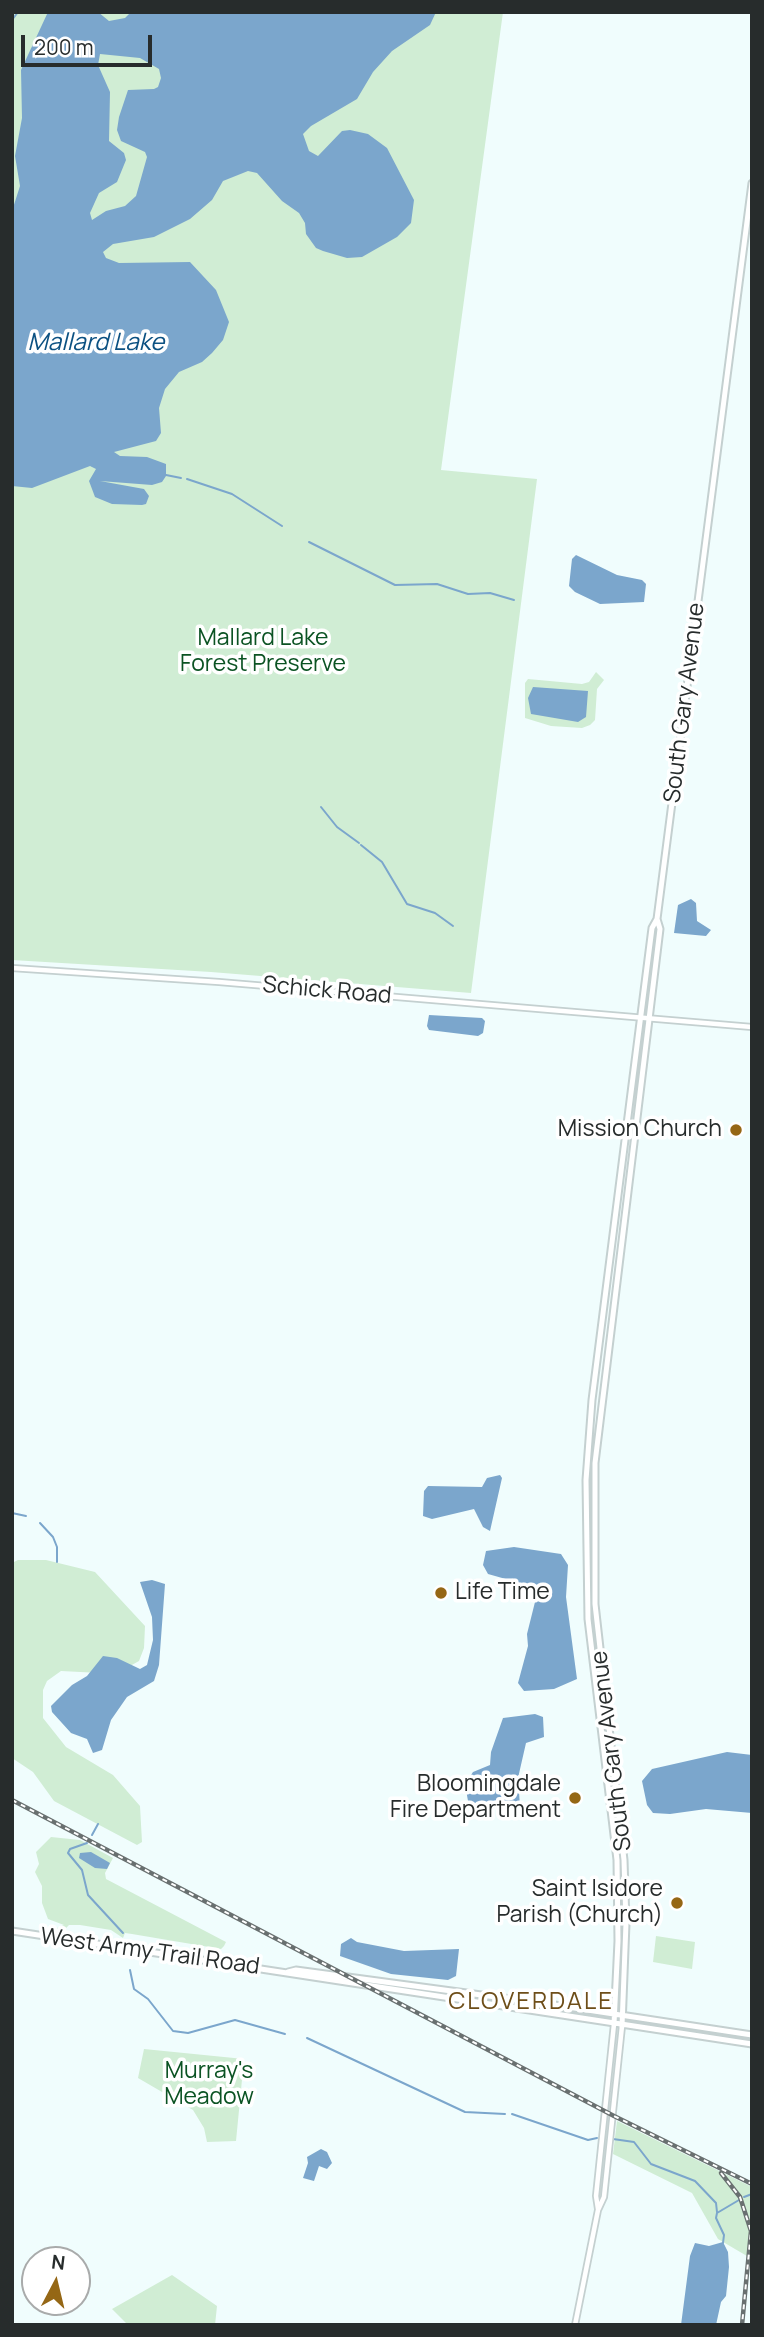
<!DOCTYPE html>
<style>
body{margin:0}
#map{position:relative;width:764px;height:2337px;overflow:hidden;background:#f0fdfd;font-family:Manrope,sans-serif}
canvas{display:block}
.frame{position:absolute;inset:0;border:14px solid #272c2c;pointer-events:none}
.north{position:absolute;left:21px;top:2246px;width:70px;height:70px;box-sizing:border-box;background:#fff;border:2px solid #a9abab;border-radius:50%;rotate:7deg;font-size:19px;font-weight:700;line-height:28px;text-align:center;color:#272c2c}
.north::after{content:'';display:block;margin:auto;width:24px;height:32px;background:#956715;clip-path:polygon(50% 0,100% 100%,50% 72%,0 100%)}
.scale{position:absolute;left:21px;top:35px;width:131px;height:32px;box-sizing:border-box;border:4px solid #272c2c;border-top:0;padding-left:9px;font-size:21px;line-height:24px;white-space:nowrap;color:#272c2c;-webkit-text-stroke:5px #fff;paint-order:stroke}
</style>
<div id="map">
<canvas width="764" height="2337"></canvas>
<div class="frame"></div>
<div class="north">N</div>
<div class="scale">200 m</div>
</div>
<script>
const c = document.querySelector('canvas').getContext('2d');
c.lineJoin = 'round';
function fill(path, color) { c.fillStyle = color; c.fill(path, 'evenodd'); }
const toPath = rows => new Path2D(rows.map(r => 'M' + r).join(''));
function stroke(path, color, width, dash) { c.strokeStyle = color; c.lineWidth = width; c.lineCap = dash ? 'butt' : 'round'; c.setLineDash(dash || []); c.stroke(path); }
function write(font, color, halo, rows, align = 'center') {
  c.font = font + ' Manrope,sans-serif'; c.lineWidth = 7; c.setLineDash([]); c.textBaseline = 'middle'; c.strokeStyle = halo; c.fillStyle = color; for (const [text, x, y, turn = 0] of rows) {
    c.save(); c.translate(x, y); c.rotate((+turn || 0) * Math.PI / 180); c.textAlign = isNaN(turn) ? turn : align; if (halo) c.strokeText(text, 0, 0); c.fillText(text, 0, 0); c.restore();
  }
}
fill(toPath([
 [12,12,503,12,441,470,537,479,471,993,211,972,12,960],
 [596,672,604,680,597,689,595,720,590,725,582,728,551,726,525,718,525,683,528,679,582,684,589,682],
 [18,1560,46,1560,95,1572,145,1626,144,1648,139,1661,130,1666,100,1673,61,1671,47,1681,43,1690,43,1718,66,1747,113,1775,140,1806,142,1842,137,1845,54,1801,33,1772,12,1758,12,1563],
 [51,1837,80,1840,113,1858,105,1873,106,1879,226,1942,224,1946,221,1949,132,1934,125,1933,123,1938,111,1930,80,1925,69,1925,64,1930,59,1930,57,1928,64,1925,48,1919,42,1903,42,1886,35,1872,39,1864,36,1852],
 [656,1936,695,1942,692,1969,653,1962],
 [144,2049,244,2059,236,2141,207,2142,204,2128,193,2110,138,2078],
 [617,2121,752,2187,752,2259,718,2239,692,2193,613,2154],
 [172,2275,217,2306,215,2325,128,2325,112,2309]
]), '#d0edd4');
fill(toPath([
 [48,12,98,12,109,21,125,18,131,12,436,12,430,25,392,51,373,72,357,99,311,126,303,134,309,151,318,156,342,131,350,130,368,134,387,148,414,200,411,223,397,237,362,257,347,258,323,251,316,248,306,234,305,223,299,213,282,201,257,173,248,171,223,181,212,200,190,219,154,237,113,244,103,252,106,258,119,263,190,262,216,290,229,322,223,340,212,353,202,362,179,372,165,389,159,408,161,433,156,441,114,452,120,456,147,457,166,464,166,476,162,482,152,485,100,481,144,489,149,496,146,504,142,505,112,504,95,497,89,481,96,469,90,466,32,488,12,486,12,211,20,186,15,156,22,118,21,70],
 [100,54,140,58,159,69,161,78,158,87,154,89,128,90,119,117,117,130,121,141,145,152,147,157,136,196,125,206,106,211,92,220,90,213,99,193,117,182,126,160,124,153,109,141,110,92,98,65],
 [576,555,617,575,642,580,646,584,644,602,600,604,575,592,569,586,572,559],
 [533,687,588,691,586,717,578,722,531,714,528,698],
 [691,899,696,903,697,921,711,930,706,936,674,933,678,905],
 [429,1015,482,1018,485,1021,483,1033,478,1036,429,1030,427,1026],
 [500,1475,502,1478,490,1531,483,1527,474,1509,432,1519,423,1516,424,1491,428,1486,482,1487,487,1478],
 [514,1547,561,1554,568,1565,566,1597,577,1679,554,1689,524,1691,518,1683,528,1646,527,1634,535,1602,527,1585,488,1574,483,1565,486,1551],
 [152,1580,165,1584,159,1665,154,1681,127,1697,111,1720,102,1750,93,1753,87,1739,71,1733,52,1712,51,1706,72,1685,87,1676,103,1656,117,1658,140,1669,147,1665,153,1640,152,1617,140,1582],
 [535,1714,543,1717,544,1737,526,1743,518,1778,520,1806,474,1805,468,1801,465,1784,473,1772,490,1765,491,1752,503,1718],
 [727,1752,752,1755,752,1813,706,1809,670,1814,653,1813,647,1805,642,1781,652,1769],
 [91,1852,110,1863,107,1869,95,1868,79,1858,80,1853],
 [351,1938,357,1942,404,1951,459,1949,456,1976,448,1980,391,1974,340,1956,341,1944],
 [321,2149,327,2152,332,2163,327,2169,319,2166,314,2181,303,2178,308,2163,307,2157],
 [723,2242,728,2252,729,2267,726,2296,721,2302,716,2325,681,2325,690,2256,695,2243,709,2246]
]), '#7ba6cc');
stroke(toPath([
 [12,20,18,12],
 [166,475,181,478],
 [187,479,232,494,282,526],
 [309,542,395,585,437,584,468,594,490,593,514,600],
 [321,807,337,827,359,843],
 [361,845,382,862,407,904,435,913,453,926],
 [12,1513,26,1516],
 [40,1523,53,1537,57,1547,57,1562],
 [92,1835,98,1824],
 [87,1843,70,1849,68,1853,82,1870,88,1895,123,1933],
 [130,1970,134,1989,148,1999,173,2031,188,2033,235,2020,285,2034],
 [307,2038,465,2112,505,2114],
 [512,2114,588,2140,597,2138],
 [613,2139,634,2142,651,2164,695,2181,716,2203,717,2212],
 [744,2197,752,2194],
 [723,2243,724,2235,716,2218,717,2213,739,2200]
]), '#7ba6cc', 2);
const tertiary = toPath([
 [12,968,219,982,752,1027],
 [598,2209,596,2196,614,2024],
 [575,2325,598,2210,604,2197,622,2026]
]);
const secondary = toPath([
 [12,1931,752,2044],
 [288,1972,296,1970,548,2004,752,2035],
 [614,2024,618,1941,617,1860,588,1619,586,1480,592,1400,633,1077,652,928,657,919],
 [622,2026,626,1923,624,1860,595,1604,595,1463,660,929,657,919,752,183]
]);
stroke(tertiary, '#c4d0d0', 8);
stroke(secondary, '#c4d0d0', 9);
stroke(tertiary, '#fff', 4.5);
stroke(secondary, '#fff', 5);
const rail = toPath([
 [12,1800,614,2116,752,2184],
 [721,2173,740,2197,751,2231,742,2325]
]);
stroke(rail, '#697070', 4.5);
stroke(rail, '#fff', 2, [5]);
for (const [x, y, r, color] of [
 [736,1130,7,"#956715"],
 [441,1593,7,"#956715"],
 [575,1798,7,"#956715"],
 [677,1903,7,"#956715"]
]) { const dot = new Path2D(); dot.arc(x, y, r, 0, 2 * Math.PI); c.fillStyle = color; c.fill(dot); stroke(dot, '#fff', 2.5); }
write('23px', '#0b5323', '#fff', [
 ["Mallard Lake",263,639],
 ["Forest Preserve",263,665],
 ["Murray's",209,2072],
 ["Meadow",209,2098]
]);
write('23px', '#272c2c', '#fff', [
 ["South Gary Avenue",685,703,-83],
 ["Schick Road",327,991,5],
 ["South Gary Avenue",612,1751,-97],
 ["West Army Trail Road",150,1952,8]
]);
write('23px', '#272c2c', '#fff', [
 ["Mission Church",722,1130],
 ["Life Time",455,1593,"left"],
 ["Bloomingdale",561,1785],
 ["Fire Department",561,1811],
 ["Saint Isidore",663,1890],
 ["Parish (Church)",663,1916]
], 'right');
write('italic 24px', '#0c5182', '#fff', [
 ["Mallard Lake",96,343]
]);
c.letterSpacing = '2px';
write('24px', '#6e4e19', '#fff', [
 ["CLOVERDALE",531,2002]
]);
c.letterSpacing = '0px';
</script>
